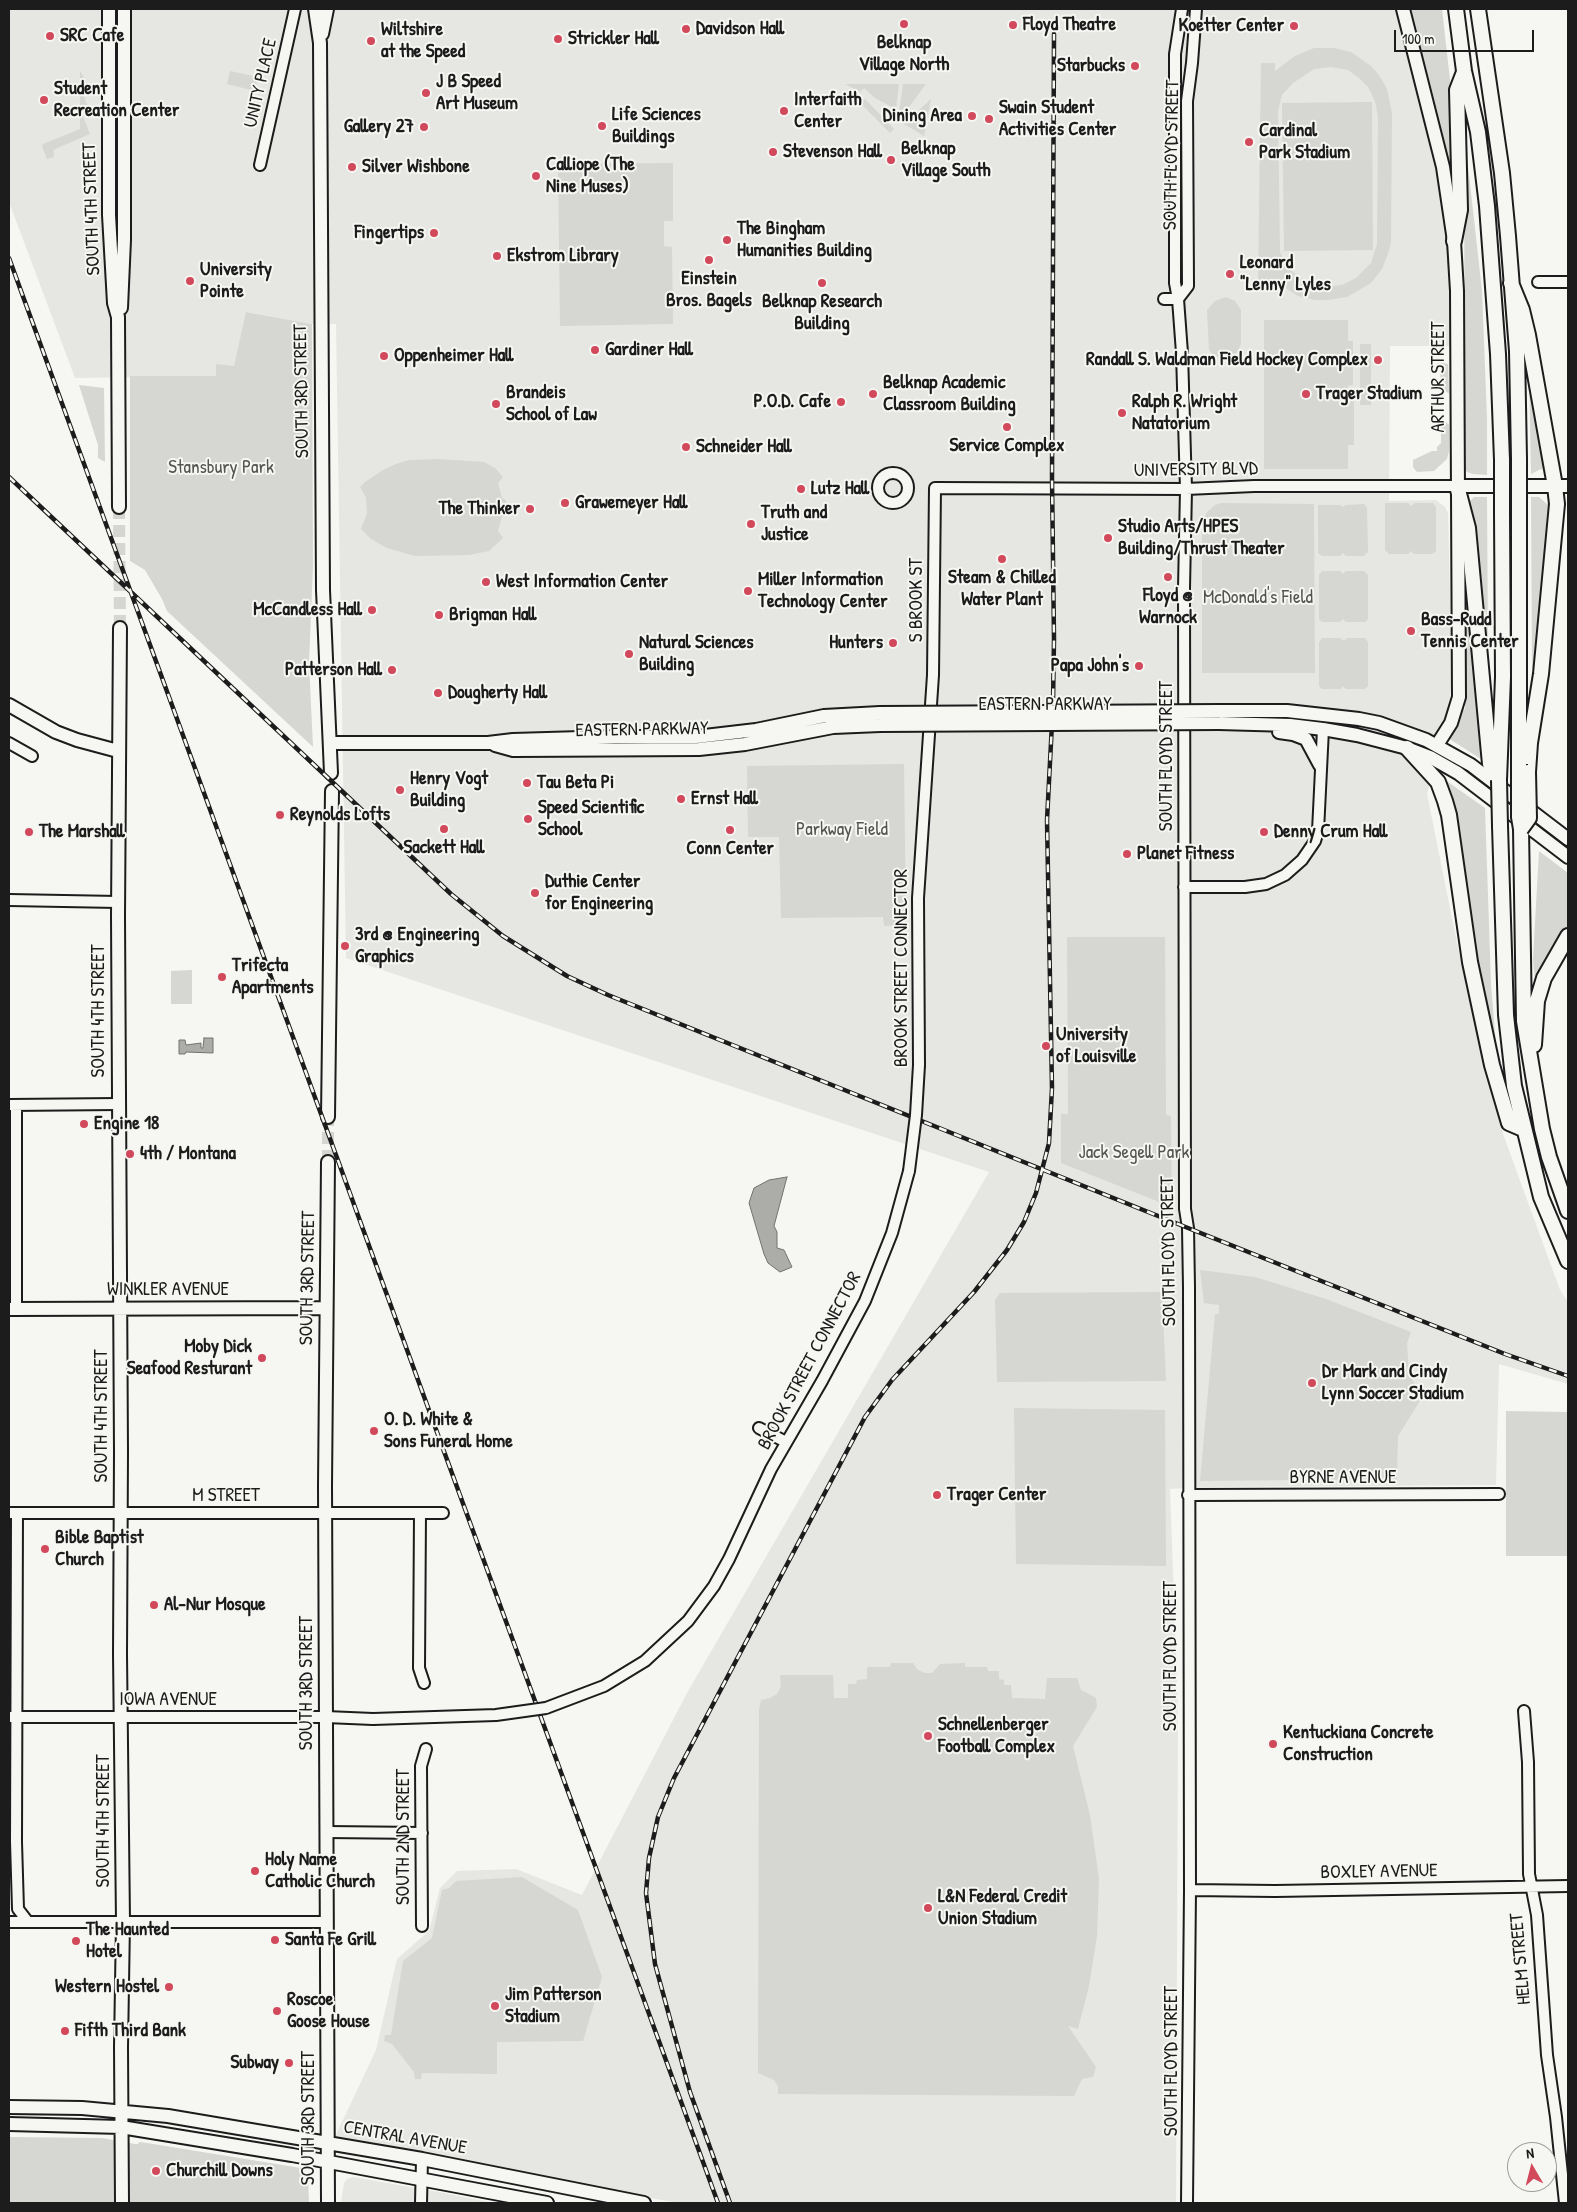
<!DOCTYPE html>
<style>
body{margin:0}
#map{position:relative;width:1577px;height:2212px;overflow:hidden;background:#f6f6f2;font-family:"Patrick Hand",sans-serif}
canvas{display:block}
.frame{position:absolute;inset:0;border:10px solid #1c1c1c;pointer-events:none}
.north{position:absolute;left:1507px;top:2142px;width:50px;height:50px;box-sizing:border-box;background:#f6f6f2;border:1px solid #9f9f9c;border-radius:50%;rotate:352deg;font-size:14px;font-weight:700;line-height:20px;text-align:center;color:#1c1c1c}
.north::after{content:'';display:block;margin:auto;width:18px;height:22px;background:#d1495b;clip-path:polygon(50% 0,100% 100%,50% 72%,0 100%)}
.scale{position:absolute;left:1394px;top:30px;width:140px;height:22px;box-sizing:border-box;border:2px solid #1c1c1c;border-top:0;padding-left:6px;font-size:15px;line-height:18px;white-space:nowrap;color:#1c1c1c;-webkit-text-stroke:4px #f6f6f2;paint-order:stroke}
</style>
<div id="map">
<canvas width="1577" height="2212"></canvas>
<div class="frame"></div>
<div class="north">N</div>
<div class="scale">100 m</div>
</div>
<script>
const c = document.querySelector('canvas').getContext('2d');
c.lineJoin = 'round';
function fill(path, color) { c.fillStyle = color; c.fill(path, 'evenodd'); }
const toPath = rows => new Path2D(rows.map(r => 'M' + r).join(''));
function stroke(path, color, width, dash) { c.strokeStyle = color; c.lineWidth = width; c.lineCap = dash ? 'butt' : 'round'; c.setLineDash(dash || []); c.stroke(path); }
function write(font, color, halo, rows, align = 'center') {
  c.font = font + ' "Patrick Hand",sans-serif'; c.lineWidth = 4; c.setLineDash([]); c.textBaseline = 'middle'; c.strokeStyle = halo; c.fillStyle = color; for (const [text, x, y, turn = 0] of rows) {
    c.save(); c.translate(x, y); c.rotate((+turn || 0) * Math.PI / 180); c.textAlign = isNaN(turn) ? turn : align; if (halo) c.strokeText(text, 0, 0); c.fillText(text, 0, 0); c.restore();
  }
}
fill(toPath([
 [9,9,1396,9,1426,129,1443,206,1449,255,1451,346,1390,346,1389,501,1436,500,1445,507,1448,513,1452,677,1449,709,1427,794,1459,953,1503,1134,1560,1290,1568,1302,1568,1384,1499,1364,1496,1485,1202,1487,1170,1489,1178,1712,1176,2203,678,2203,334,2139,376,2050,397,1959,429,1931,440,1888,457,1871,516,1869,582,1895,687,1693,989,1172,346,958,336,324,312,324,247,312,234,366,217,376,75,378,9,202],
 [353,2177,444,2193,493,2203,341,2203,344,2183,347,2179]
]), '#e6e6e2');
fill(toPath([
 [1408,9,1442,9,1455,124,1453,187],
 [115,43,119,43,119,203,117,204,115,198],
 [1314,48,1334,48,1351,52,1371,66,1379,75,1387,89,1392,113,1391,242,1389,251,1382,269,1371,283,1347,297,1328,300,1315,300,1298,296,1287,289,1276,278,1275,288,1258,287,1261,63,1275,63,1275,71,1295,56],
 [1331,67,1348,70,1359,78,1368,87,1375,101,1378,117,1377,244,1371,263,1356,278,1342,285,1322,287,1309,283,1296,275,1285,263,1280,252,1278,111,1282,95,1293,83,1314,69],
 [80,71,90,88,82,91,89,110,82,114,90,134,53,150,54,157,47,159,42,146,43,144,80,129],
 [230,71,258,77,255,91,227,84],
 [845,84,899,84,896,109,875,98,864,88,860,92],
 [903,84,926,84,903,115,899,113],
 [856,95,866,100,894,129,890,133,854,97],
 [931,99,924,136,904,124],
 [1372,102,1373,250,1284,251,1282,103],
 [1466,148,1482,291,1487,418,1487,475,1473,474,1467,472,1465,469,1464,154],
 [673,163,673,221,664,221,664,246,672,247,673,324,560,326,558,164],
 [1226,297,1235,301,1241,310,1241,344,1237,353,1223,359,1213,355,1209,350,1207,310,1215,301],
 [246,312,312,324,313,567,309,663,313,747,167,611,162,599,145,570,130,561,130,376,216,376,216,364,234,366],
 [1264,320,1348,320,1348,341,1353,341,1353,385,1348,386,1348,399,1354,400,1354,445,1348,445,1348,469,1264,469],
 [1360,344,1371,344,1371,405,1360,405],
 [1437,362,1448,364,1449,393,1441,390,1440,369,1437,369],
 [1529,373,1545,465,1542,470,1541,469,1531,474],
 [79,385,104,388,105,462,98,458,98,445],
 [1443,419,1449,425,1449,451,1447,459,1434,471,1417,472,1413,467,1413,460,1432,451,1437,451,1437,447,1441,443,1441,422],
 [438,459,484,462,495,468,503,477,498,483,502,498,506,500,506,516,502,516,498,531,503,538,489,551,469,555,415,556,387,548,371,539,361,529,367,513,366,497,360,487,365,482,383,470,396,464,409,460],
 [1474,497,1487,497,1488,647,1485,647,1469,502],
 [1531,497,1539,497,1547,504,1548,503,1549,510,1540,632,1535,669,1532,669],
 [1222,503,1314,504,1315,673,1202,673,1202,523,1207,512,1215,505],
 [1385,503,1408,503,1411,506,1415,503,1433,503,1436,507,1436,551,1432,554,1414,554,1411,551,1408,554,1389,554,1385,550],
 [1364,504,1367,508,1368,552,1364,556,1346,556,1343,553,1340,556,1322,556,1318,553,1318,505,1340,505,1343,507,1346,505],
 [1462,535,1484,761,1448,738,1456,728,1463,710,1465,709,1465,561],
 [1322,571,1340,571,1343,574,1346,571,1364,571,1368,575,1368,619,1365,622,1346,622,1343,619,1340,622,1322,622,1319,619,1319,575],
 [1322,638,1340,638,1344,641,1347,638,1365,638,1368,642,1368,686,1365,689,1346,689,1343,686,1341,689,1322,689,1319,686,1319,642],
 [904,764,906,925,884,926,883,917,781,918,779,837,748,837,747,766],
 [1441,777,1485,808,1491,984,1498,1069],
 [1539,851,1568,873,1568,930,1539,979,1535,981,1533,959],
 [1067,937,1165,937,1166,1115,1171,1116,1172,1207,1061,1163,1061,1114,1068,1114],
 [192,970,192,1004,171,1004,171,971],
 [1200,1270,1255,1277,1326,1299,1411,1332,1407,1343,1409,1375,1423,1396,1398,1436,1397,1479,1200,1481,1215,1314,1219,1314,1219,1305,1204,1303],
 [1162,1292,1166,1381,997,1382,995,1300,1000,1293],
 [1014,1408,1165,1410,1166,1566,1016,1564],
 [1506,1411,1568,1412,1568,1556,1506,1556],
 [891,1663,913,1663,918,1670,925,1673,932,1673,940,1664,965,1663,965,1667,987,1667,988,1671,999,1671,999,1679,1004,1680,1004,1685,1011,1685,1012,1698,1045,1699,1047,1678,1077,1678,1081,1690,1096,1698,1097,1707,1073,1746,1090,1815,1099,1879,1097,1936,1089,1986,1078,2029,1068,2026,1096,2067,1093,2077,1082,2079,1074,2096,778,2094,778,2086,774,2080,758,2073,759,1710,761,1700,770,1698,777,1694,781,1686,780,1675,833,1675,834,1698,848,1698,848,1684,856,1684,857,1680,867,1679,867,1667,890,1667],
 [522,1877,578,1910,602,1977,583,2041,497,2042,497,2074,422,2073,421,2079,415,2079,414,2072,392,2044,384,2041,385,2035,391,2035,403,1961,432,1938,442,1890,449,1888,456,1881],
 [9,2137,102,2138,135,2144,138,2144,139,2142,147,2143,301,2168,308,2178,309,2203,9,2203]
]), '#d6d6d2');
const water = toPath([
 [204,1038,213,1038,213,1053,186,1052,185,1054,179,1054,179,1040,185,1040,186,1045,201,1043,201,1048,203,1048,204,1038],
 [787,1177,774,1226,777,1232,777,1248,784,1250,792,1267,780,1272,768,1263,764,1254,749,1203,754,1188,769,1180,787,1177]
]);
fill(water, '#acaca9');
stroke(water, '#727271', 1);
stroke(toPath([
 [119,507,120,628],
 [328,1162,328,1117]
]), '#d5d5d2', 12, [12, 6]);
const minor = toPath([
 [1182,9,1175,54,1175,283,1178,299,1182,353,1186,489,1184,588,1185,1209,1188,1228,1189,1287,1190,1890,1187,2203],
 [260,165,295,9],
 [1538,282,1568,282],
 [1164,299,1178,299],
 [1178,299,1188,286,1187,101,1192,63,1196,9],
 '878 488a15 15 0 1 1 30 0a15 15 0 1 1-30 0Z',
 [9,743,32,756],
 [1184,887,1245,887,1266,884,1285,875,1302,860,1315,841,1318,831,1323,729],
 [9,900,118,902],
 [919,1065,918,898,933,675,935,488,1186,489,1254,486,1457,486],
 [9,1105,118,1104],
 [16,1309,16,1105],
 [759,1428,786,1442],
 [1188,1495,1499,1494],
 [9,1513,443,1513],
 [17,1513,16,1842,18,1909,28,1922],
 [420,1513,419,1668,424,1683],
 [546,1708,604,1686,645,1661,688,1621,714,1586,729,1559,771,1469,822,1381,865,1301,892,1233,909,1171],
 [1524,1711,1528,1762,1529,1874,1537,1915,1547,2055,1556,2117,1565,2203],
 [9,1717,326,1717,373,1719],
 [327,1832,422,1833],
 [1190,1890,1275,1891,1568,1886],
 [9,1922,327,1922],
 [422,1926,421,1766,426,1749],
 [421,2203,422,2159]
]);
const major = toPath([
 [109,9,109,215,114,303,118,317,119,507],
 [315,9,320,43,323,590,331,773],
 [1403,9,1443,167,1454,241,1457,291,1459,697,1451,723,1437,745],
 [322,34,327,9],
 [121,308,124,240,124,9],
 [1457,486,1568,486],
 [120,628,118,916,121,1453,120,1654,123,1922,121,2047,122,2203],
 [9,705,56,732,77,740,118,751],
 [1220,711,1287,711,1359,719,1379,723,1426,740,1471,765,1568,839],
 [1219,723,1290,725,1323,729,1357,735,1407,748,1430,757,1458,773,1568,857],
 [1279,732,1293,734,1306,739,1320,765],
 [331,743,488,743,513,740,615,737,696,737,756,730,824,716,880,713],
 [495,745,513,750,699,749,745,744,833,727,880,725],
 [328,1117,332,791],
 [9,1309,326,1308],
 [9,2107,82,2108,168,2116,422,2159,644,2203],
 [9,2124,121,2127,292,2155,547,2203],
 [328,2203,325,1485,328,1162]
]);
const highway = toPath([
 [1456,9,1464,71,1478,132,1487,206,1498,354,1502,460],
 [1478,9,1502,173,1508,236,1517,351,1519,459],
 [1454,241,1460,210,1457,90,1464,72],
 [1511,283,1522,310,1528,335,1555,486,1557,504,1541,674,1530,743,1528,772],
 [1457,486,1468,528,1490,764,1499,780],
 [1407,748,1438,782,1445,801,1449,815,1470,962,1492,1065,1509,1123,1523,1129],
 [1519,764,1519,512],
 [1499,780,1503,677,1502,513],
 [1500,826,1506,1015,1514,1086,1541,1197,1568,1261],
 [1521,829,1524,1021,1542,1129,1549,1157,1568,1211],
 [1534,1045,1537,1001,1544,978,1568,936]
]);
stroke(minor, '#1c1c1c', 14);
stroke(major, '#1c1c1c', 16);
stroke(highway, '#1c1c1c', 18);
stroke(minor, '#f6f6f2', 10);
stroke(major, '#f6f6f2', 12);
stroke(highway, '#f6f6f2', 14);
const rail = toPath([
 [9,258,718,2203],
 [9,477,451,894,503,936,567,976,608,995,1188,1228,1505,1354,1568,1376],
 [730,2203,690,2092,655,1964,646,1893,649,1858,658,1817,674,1778,865,1417,892,1380,974,1292,1007,1250,1024,1222,1036,1193,1049,1143,1052,1088,1047,820,1053,704,1054,639,1052,478,1054,34]
]);
stroke(rail, '#1c1c1c', 4.5);
stroke(rail, '#f6f6f2', 2.5, [8]);
const minorBridge = toPath([
 [909,1171,916,1115,919,1065],
 [373,1719,496,1715,546,1708]
]);
const majorBridge = toPath([
 [880,713,1220,711],
 [880,725,1219,723]
]);
const highwayBridge = toPath([
 [1519,459,1519,512],
 [1502,513,1502,460],
 [1519,764,1519,817,1521,829],
 [1499,780,1500,826],
 [1521,829,1529,818,1528,772]
]);
stroke(minorBridge, '#1c1c1c', 14, []);
stroke(majorBridge, '#1c1c1c', 16, []);
stroke(highwayBridge, '#1c1c1c', 18, []);
stroke(minorBridge, '#f6f6f2', 10);
stroke(majorBridge, '#f6f6f2', 12);
stroke(highwayBridge, '#f6f6f2', 14);
for (const [x, y, r, color] of [
 [904,24,5,"#d1495b"],
 [1013,25,5,"#d1495b"],
 [1294,26,5,"#d1495b"],
 [686,29,5,"#d1495b"],
 [50,36,5,"#d1495b"],
 [558,39,5,"#d1495b"],
 [371,41,5,"#d1495b"],
 [1135,66,5,"#d1495b"],
 [426,93,5,"#d1495b"],
 [44,100,5,"#d1495b"],
 [784,111,5,"#d1495b"],
 [972,116,5,"#d1495b"],
 [989,119,5,"#d1495b"],
 [602,126,5,"#d1495b"],
 [424,127,5,"#d1495b"],
 [1249,142,5,"#d1495b"],
 [773,152,5,"#d1495b"],
 [891,160,5,"#d1495b"],
 [352,167,5,"#d1495b"],
 [536,176,5,"#d1495b"],
 [434,233,5,"#d1495b"],
 [727,240,5,"#d1495b"],
 [497,256,5,"#d1495b"],
 [709,260,5,"#d1495b"],
 [1230,274,5,"#d1495b"],
 [190,281,5,"#d1495b"],
 [822,283,5,"#d1495b"],
 [595,350,5,"#d1495b"],
 [384,356,5,"#d1495b"],
 [1378,360,5,"#d1495b"],
 [873,394,5,"#d1495b"],
 [1306,394,5,"#d1495b"],
 [841,402,5,"#d1495b"],
 [496,404,5,"#d1495b"],
 [1122,413,5,"#d1495b"],
 [1007,427,5,"#d1495b"],
 [686,447,5,"#d1495b"],
 [801,489,5,"#d1495b"],
 [565,503,5,"#d1495b"],
 [530,509,5,"#d1495b"],
 [751,524,5,"#d1495b"],
 [1108,538,5,"#d1495b"],
 [1002,559,5,"#d1495b"],
 [1168,577,5,"#d1495b"],
 [486,582,5,"#d1495b"],
 [748,591,5,"#d1495b"],
 [372,610,5,"#d1495b"],
 [439,615,5,"#d1495b"],
 [1411,631,5,"#d1495b"],
 [893,643,5,"#d1495b"],
 [629,654,5,"#d1495b"],
 [1139,666,5,"#d1495b"],
 [392,670,5,"#d1495b"],
 [438,693,5,"#d1495b"],
 [527,783,5,"#d1495b"],
 [400,790,5,"#d1495b"],
 [681,799,5,"#d1495b"],
 [280,815,5,"#d1495b"],
 [528,819,5,"#d1495b"],
 [444,829,5,"#d1495b"],
 [730,830,5,"#d1495b"],
 [29,832,5,"#d1495b"],
 [1264,832,5,"#d1495b"],
 [1127,854,5,"#d1495b"],
 [535,893,5,"#d1495b"],
 [345,946,5,"#d1495b"],
 [222,977,5,"#d1495b"],
 [1046,1046,5,"#d1495b"],
 [84,1124,5,"#d1495b"],
 [130,1154,5,"#d1495b"],
 [262,1358,5,"#d1495b"],
 [1312,1383,5,"#d1495b"],
 [374,1431,5,"#d1495b"],
 [937,1495,5,"#d1495b"],
 [45,1549,5,"#d1495b"],
 [154,1605,5,"#d1495b"],
 [928,1736,5,"#d1495b"],
 [1273,1744,5,"#d1495b"],
 [255,1871,5,"#d1495b"],
 [928,1908,5,"#d1495b"],
 [275,1940,5,"#d1495b"],
 [76,1941,5,"#d1495b"],
 [169,1987,5,"#d1495b"],
 [495,2006,5,"#d1495b"],
 [277,2011,5,"#d1495b"],
 [65,2031,5,"#d1495b"],
 [289,2063,5,"#d1495b"],
 [156,2171,5,"#d1495b"]
]) { const dot = new Path2D(); dot.arc(x, y, r, 0, 2 * Math.PI); c.fillStyle = color; c.fill(dot); stroke(dot, '#f6f6f2', 2); }
write('bold 19px', '#1c1c1c', '#f6f6f2', [
 ["Floyd Theatre",1023,25],
 ["Koetter Center",1284,26,"right"],
 ["Davidson Hall",696,29],
 ["Wiltshire",381,30],
 ["at the Speed",381,52],
 ["SRC Cafe",60,36],
 ["Strickler Hall",568,39],
 ["Belknap",904,43,"center"],
 ["Village North",904,65,"center"],
 ["Starbucks",1125,66,"right"],
 ["J B Speed",436,82],
 ["Art Museum",436,104],
 ["Student",54,89],
 ["Recreation Center",54,111],
 ["Interfaith",794,100],
 ["Center",794,122],
 ["Swain Student",999,108],
 ["Activities Center",999,130],
 ["Life Sciences",612,115],
 ["Buildings",612,137],
 ["Dining Area",962,116,"right"],
 ["Gallery 27",414,127,"right"],
 ["Cardinal",1259,131],
 ["Park Stadium",1259,153],
 ["Belknap",901,149],
 ["Village South",901,171],
 ["Stevenson Hall",783,152],
 ["Calliope (The",546,165],
 ["Nine Muses)",546,187],
 ["Silver Wishbone",362,167],
 ["The Bingham",737,229],
 ["Humanities Building",737,251],
 ["Fingertips",424,233,"right"],
 ["Ekstrom Library",507,256],
 ["Leonard",1240,263],
 ["\"Lenny\" Lyles",1240,285],
 ["University",200,270],
 ["Pointe",200,292],
 ["Einstein",709,279,"center"],
 ["Bros. Bagels",709,301,"center"],
 ["Belknap Research",822,302,"center"],
 ["Building",822,324,"center"],
 ["Gardiner Hall",605,350],
 ["Oppenheimer Hall",394,356],
 ["Randall S. Waldman Field Hockey Complex",1368,360,"right"],
 ["Belknap Academic",883,383],
 ["Classroom Building",883,405],
 ["Brandeis",506,393],
 ["School of Law",506,415],
 ["Trager Stadium",1316,394],
 ["P.O.D. Cafe",831,402,"right"],
 ["Ralph R. Wright",1132,402],
 ["Natatorium",1132,424],
 ["Service Complex",1007,446,"center"],
 ["Schneider Hall",696,447],
 ["Lutz Hall",811,489],
 ["Grawemeyer Hall",575,503],
 ["The Thinker",520,509,"right"],
 ["Truth and",761,513],
 ["Justice",761,535],
 ["Studio Arts/HPES",1118,527],
 ["Building/Thrust Theater",1118,549],
 ["Steam & Chilled",1002,578,"center"],
 ["Water Plant",1002,600,"center"],
 ["Miller Information",758,580],
 ["Technology Center",758,602],
 ["West Information Center",496,582],
 ["Floyd @",1168,596,"center"],
 ["Warnock",1168,618,"center"],
 ["McCandless Hall",362,610,"right"],
 ["Brigman Hall",449,615],
 ["Bass-Rudd",1421,620],
 ["Tennis Center",1421,642],
 ["Natural Sciences",639,643],
 ["Building",639,665],
 ["Hunters",883,643,"right"],
 ["Papa John's",1129,666,"right"],
 ["Patterson Hall",382,670,"right"],
 ["Dougherty Hall",448,693],
 ["Henry Vogt",410,779],
 ["Building",410,801],
 ["Tau Beta Pi",537,783],
 ["Ernst Hall",691,799],
 ["Speed Scientific",538,808],
 ["School",538,830],
 ["Reynolds Lofts",290,815],
 ["The Marshall",39,832],
 ["Denny Crum Hall",1274,832],
 ["Sackett Hall",444,848,"center"],
 ["Conn Center",730,849,"center"],
 ["Planet Fitness",1137,854],
 ["Duthie Center",545,882],
 ["for Engineering",545,904],
 ["3rd @ Engineering",355,935],
 ["Graphics",355,957],
 ["Trifecta",232,966],
 ["Apartments",232,988],
 ["University",1056,1035],
 ["of Louisville",1056,1057],
 ["Engine 18",94,1124],
 ["4th / Montana",140,1154],
 ["Moby Dick",252,1347,"right"],
 ["Seafood Resturant",252,1369,"right"],
 ["Dr Mark and Cindy",1322,1372],
 ["Lynn Soccer Stadium",1322,1394],
 ["O. D. White &",384,1420],
 ["Sons Funeral Home",384,1442],
 ["Trager Center",947,1495],
 ["Bible Baptist",55,1538],
 ["Church",55,1560],
 ["Al-Nur Mosque",164,1605],
 ["Schnellenberger",938,1725],
 ["Football Complex",938,1747],
 ["Kentuckiana Concrete",1283,1733],
 ["Construction",1283,1755],
 ["Holy Name",265,1860],
 ["Catholic Church",265,1882],
 ["L&N Federal Credit",938,1897],
 ["Union Stadium",938,1919],
 ["The Haunted",86,1930],
 ["Hotel",86,1952],
 ["Santa Fe Grill",285,1940],
 ["Western Hostel",159,1987,"right"],
 ["Jim Patterson",505,1995],
 ["Stadium",505,2017],
 ["Roscoe",287,2000],
 ["Goose House",287,2022],
 ["Fifth Third Bank",75,2031],
 ["Subway",279,2063,"right"],
 ["Churchill Downs",166,2171]
], 'left');
write('19px', '#1c1c1c', '#f6f6f2', [
 ["UNITY PLACE",261,83,-77],
 ["SOUTH FLOYD STREET",1172,155,-89],
 ["SOUTH 4TH STREET",92,209,-92],
 ["ARTHUR STREET",1439,377,-90],
 ["SOUTH 3RD STREET",302,391,-91],
 ["UNIVERSITY BLVD",1196,470,-1],
 ["S BROOK ST",917,600,-90],
 ["EASTERN PARKWAY",1045,705],
 ["EASTERN PARKWAY",642,730,-1],
 ["SOUTH FLOYD STREET",1167,756,-90],
 ["BROOK STREET CONNECTOR",902,968,-90],
 ["SOUTH 4TH STREET",99,1011,-90],
 ["SOUTH FLOYD STREET",1169,1251,-91],
 ["SOUTH 3RD STREET",308,1278,-89],
 ["WINKLER AVENUE",168,1290],
 ["BROOK STREET CONNECTOR",810,1361,-62],
 ["SOUTH 4TH STREET",102,1416,-90],
 ["BYRNE AVENUE",1343,1478],
 ["M STREET",226,1496],
 ["SOUTH FLOYD STREET",1171,1656,-90],
 ["SOUTH 3RD STREET",307,1683,-90],
 ["IOWA AVENUE",168,1700],
 ["SOUTH 4TH STREET",104,1821,-90],
 ["SOUTH 2ND STREET",404,1837,-90],
 ["BOXLEY AVENUE",1379,1872,-1],
 ["HELM STREET",1521,1959,-95],
 ["SOUTH FLOYD STREET",1172,2061,-90],
 ["SOUTH 3RD STREET",309,2118,-90],
 ["CENTRAL AVENUE",405,2138,10]
]);
write('19px', '#545453', '#f6f6f2', [
 ["Stansbury Park",221,468],
 ["McDonald's Field",1258,598],
 ["Parkway Field",842,830],
 ["Jack Segell Park",1134,1153]
]);
</script>
